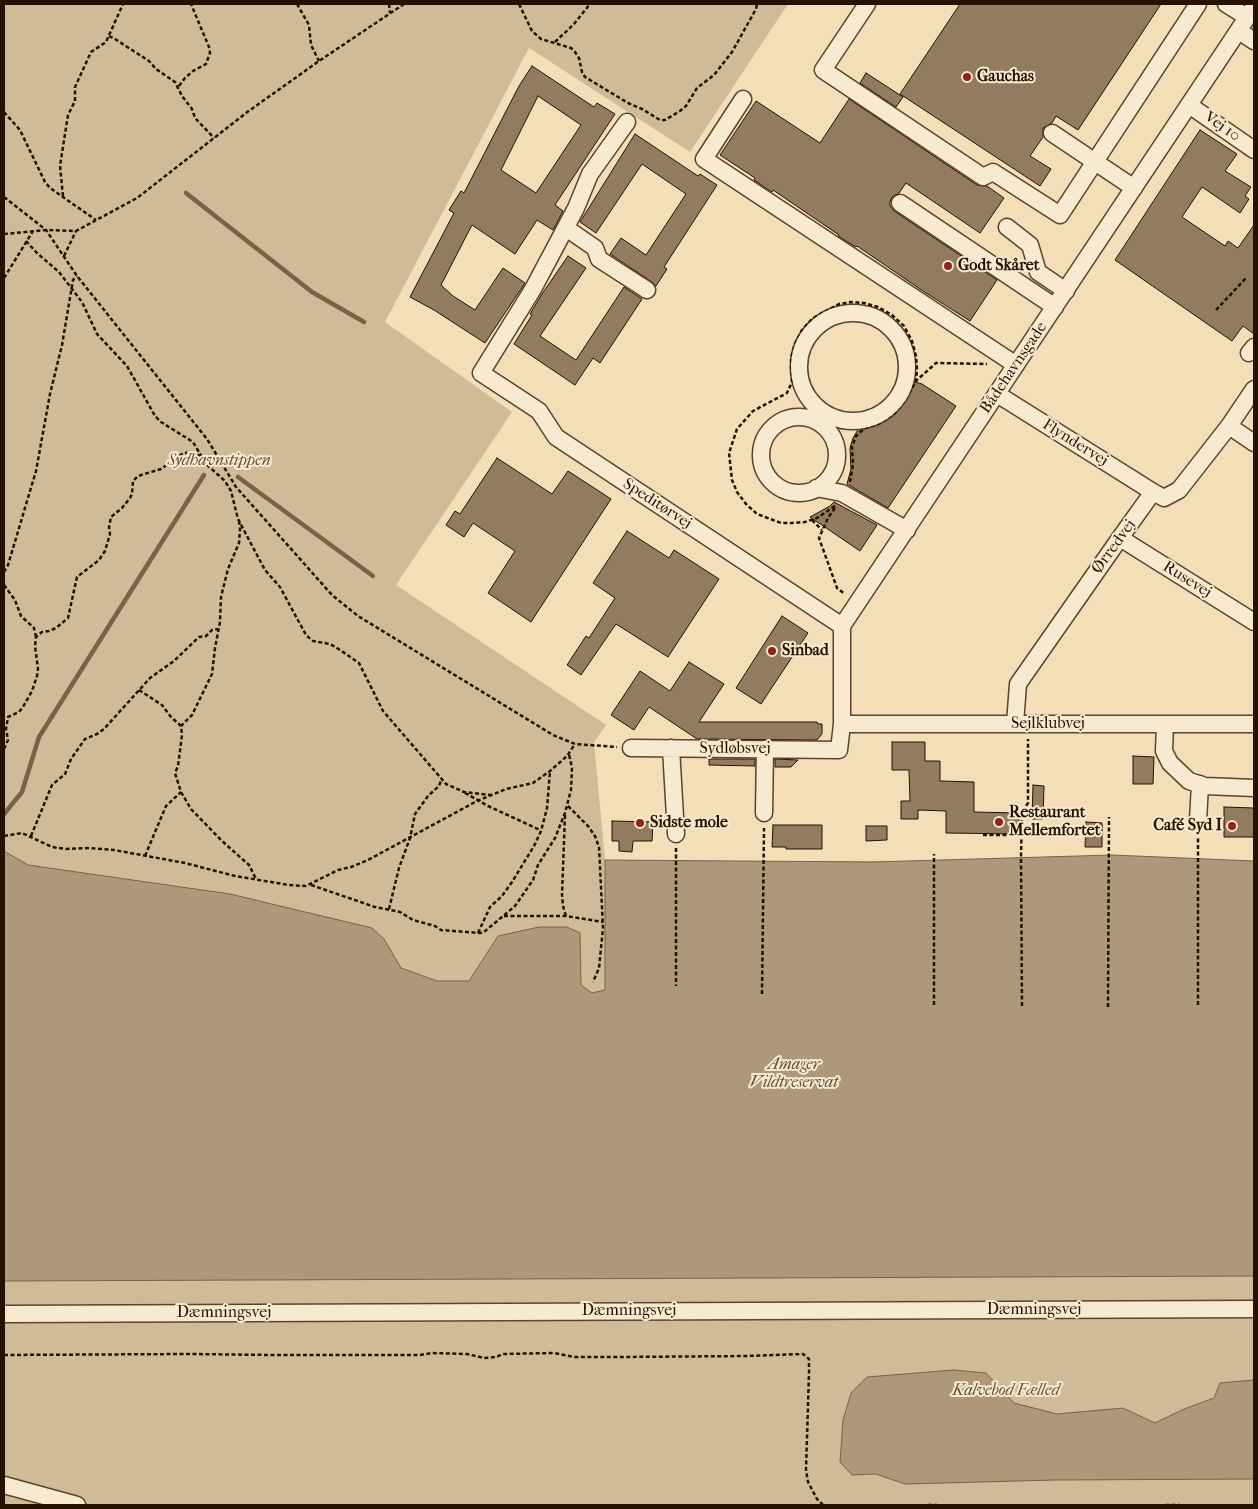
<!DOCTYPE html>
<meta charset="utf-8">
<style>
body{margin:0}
#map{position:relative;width:1258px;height:1509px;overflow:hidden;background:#f3deb7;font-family:"IM FELL French Canon",serif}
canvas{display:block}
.frame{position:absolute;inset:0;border:5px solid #281000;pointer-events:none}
</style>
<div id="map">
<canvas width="1258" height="1509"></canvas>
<div class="frame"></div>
</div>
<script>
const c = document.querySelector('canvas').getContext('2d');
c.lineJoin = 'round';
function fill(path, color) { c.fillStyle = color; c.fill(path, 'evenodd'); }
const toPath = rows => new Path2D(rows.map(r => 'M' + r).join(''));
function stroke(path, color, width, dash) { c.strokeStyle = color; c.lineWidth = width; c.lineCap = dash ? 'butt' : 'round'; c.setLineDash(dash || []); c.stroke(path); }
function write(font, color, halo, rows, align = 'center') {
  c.font = font + ' "IM FELL French Canon",serif'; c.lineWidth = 4; c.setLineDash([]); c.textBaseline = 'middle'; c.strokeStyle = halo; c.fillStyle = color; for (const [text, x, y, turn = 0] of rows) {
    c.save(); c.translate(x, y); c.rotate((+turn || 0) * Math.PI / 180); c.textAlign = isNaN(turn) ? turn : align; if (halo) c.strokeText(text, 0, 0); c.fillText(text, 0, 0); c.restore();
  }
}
fill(toPath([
 [4,4,788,4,690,152,529,48,385,322,512,412,396,585,606,725,594,742,605,860,605,935,617,861,1254,861,1254,1505,4,1505,4,852,7,851,4,851],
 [566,928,580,933,580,957]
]), '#d0bb98');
const water = toPath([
 [4,851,28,865,230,894,372,928,384,939,401,968,437,981,469,981,498,936,539,927,567,927,580,933,581,985,592,993,605,990,605,860,873,862,1112,855,1254,861,1254,1276,4,1281,4,851],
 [954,1370,986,1373,1014,1403,1057,1414,1123,1408,1155,1423,1184,1409,1214,1398,1220,1383,1254,1380,1254,1479,1055,1480,905,1484,876,1474,852,1475,840,1462,843,1420,851,1393,867,1377,954,1370]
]);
fill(water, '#ae9879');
stroke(water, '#786249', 1);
stroke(toPath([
 [186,193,312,292,364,322],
 [238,477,373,576],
 [4,814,22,792,39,737,204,475]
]), '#786249', 4.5);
const building = toPath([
 [960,4,1161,4,1078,130,1056,116,1052,123,1043,128,1043,137,1030,156,1051,169,1040,186,900,94,960,4],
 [532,66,594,107,597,103,615,114,555,205,563,211,553,230,537,220,515,254,472,225,441,285,453,296,475,310,503,268,525,283,485,343,434,310,410,297,454,213,449,210,461,191,464,193,519,86,532,66],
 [538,96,581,125,536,193,501,170,538,96],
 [866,73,903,97,896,107,860,83,866,73],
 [849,99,977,185,987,186,1004,198,980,233,906,183,899,193,892,197,890,202,890,206,894,211,997,280,970,321,923,291,857,246,856,247,838,236,839,235,773,190,772,192,754,180,755,178,720,155,756,101,820,143,849,99],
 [1200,130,1237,154,1225,171,1251,187,1245,196,1249,199,1240,213,1202,187,1182,217,1225,246,1228,241,1238,248,1254,225,1254,334,1243,326,1232,341,1115,260,1200,130],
 [635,134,698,176,700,174,717,185,664,267,667,269,656,286,652,282,610,254,621,238,646,255,686,194,642,164,596,233,580,222,635,134],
 [568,256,586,268,540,336,576,360,624,287,642,299,600,363,593,358,575,385,514,344,532,315,530,314,542,294,568,256],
 [912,381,922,384,956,406,888,508,847,484,851,469,850,448,853,438,859,428,883,419,895,409,912,381],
 [497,458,552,494,568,471,611,499,531,622,488,593,515,551,473,523,464,537,446,525,455,511,460,514,497,458],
 [834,502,877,525,860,551,810,517,830,506,834,502],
 [627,531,669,558,674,550,719,579,668,657,616,624,581,675,567,665,586,636,589,638,615,598,593,583,627,531],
 [782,616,808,633,761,704,736,688,782,616],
 [689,662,724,684,699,722,817,722,818,724,822,724,822,734,817,740,697,739,649,707,634,730,611,715,640,671,670,691,689,662],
 [892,742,925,742,925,761,940,761,940,781,974,782,974,812,1019,813,1019,834,946,833,946,811,918,810,918,819,901,819,901,801,910,801,909,770,892,770,892,742],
 [1133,756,1154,757,1153,784,1133,784,1133,756],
 [709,759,755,759,755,766,709,765,709,759],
 [775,759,798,760,791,767,775,767,775,759],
 [1033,785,1044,786,1043,819,1032,819,1033,785],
 [1224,807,1254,808,1254,837,1224,837,1224,807],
 [612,821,653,822,652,841,633,841,632,852,619,851,619,841,612,841,612,821],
 [1086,822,1102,823,1102,847,1085,847,1086,822],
 [773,825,822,825,822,849,786,849,786,847,772,847,773,825],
 [866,826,887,826,887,840,866,841,866,826]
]);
fill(building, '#927b5f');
stroke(building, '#281000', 1);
const minor = toPath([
 [867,4,823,70,983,177,993,172,1060,215,1198,4],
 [1226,4,1247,17],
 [1239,31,1254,41],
 [743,99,704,159,1016,365],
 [1189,105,1254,150],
 [627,122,590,174,576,208,533,289,481,373,539,411,556,437,842,626],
 [1052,133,1134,188],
 [900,203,1055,307],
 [1007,227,1030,245,1038,272,1066,291],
 [566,228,595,248,599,259,647,290],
 '799 367a54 54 0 1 1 108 0a54 54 0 1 1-108 0Z',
 [1249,353,1254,347],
 [997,394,1153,492],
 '761 455a38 38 0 1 1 76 0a38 38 0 1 1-76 0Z',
 [1229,426,1254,443],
 [816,488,842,493,907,530],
 [1120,538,1254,622],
 [842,724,1254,724],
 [1015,724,1018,684,1120,538,1153,492,1164,498,1179,490,1229,426,1254,389],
 [1165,724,1164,751,1170,763,1189,781,1205,786,1254,788],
 [631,748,839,750,842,724,842,626,1254,7],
 [671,748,676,834],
 [764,813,765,749],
 [1198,821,1200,784],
 [4,1314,1254,1309],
 [4,1485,77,1505]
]);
stroke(minor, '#5b442e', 19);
stroke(toPath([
 [297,4,309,25,311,45,319,61],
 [389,4,390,13],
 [519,4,532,31,541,39,571,48,575,52,579,58,582,72,585,77,628,103,642,109,660,120,665,120,680,111,686,106,697,88,714,75,732,52,756,9,757,4],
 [109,36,115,39,149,61,156,69,175,82,182,96,192,109,195,118,214,138],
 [555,42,574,24,590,4],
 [179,86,185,78,193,71,206,64,210,53,209,47,191,4],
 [4,112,20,130,45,182,50,188,96,220],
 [63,196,60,166,68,115,75,101,75,87,91,52,106,42,123,4],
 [4,197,46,230,77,276,207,439,236,487,332,595,358,616,553,735,575,744,617,747],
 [4,234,46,230,76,231,137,198,246,113,319,61,404,4],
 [26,241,37,253,59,272,82,302,97,334,127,366,155,416,161,422,193,442,206,464,225,481,231,491,238,519,265,570,280,587,306,635,313,641,330,644,337,648,359,663,383,711,446,784,464,792,491,795],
 [64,256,76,231],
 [4,278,33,231],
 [1216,310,1246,278],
 [850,482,853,464,852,447,856,436,865,428,880,423,894,414,905,400,916,381,936,363,987,364],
 [835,506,817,518,805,522,792,523,781,523,757,514,746,504,737,492,732,480,729,453,737,429,753,411,787,393,792,382,791,358,795,344,802,330,813,318,839,304,851,302,864,303,878,307,892,315,904,326,912,341,916,356,917,370,916,381],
 [835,508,828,518,819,538,837,588,845,594],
 [812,520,822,530],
 [239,521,240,529,239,543,228,569,221,597,220,622,215,648,212,674,192,715,181,726,182,735,178,766,175,773,181,792,191,809,222,841,249,865,256,879],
 [4,572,8,565,36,471,50,394,62,345,73,280,77,276],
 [4,585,15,600,21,616,34,628,36,637],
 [139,690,162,705,171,717,181,726],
 [4,749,8,740,6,729,8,717,19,712,23,707,32,691,37,676,38,669,35,646,36,637,42,632,49,631,56,628,68,618,77,577,99,560,105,551,110,534,109,527,111,517,122,508,130,498,132,494,133,481,138,476,161,469,182,454,189,452,200,456],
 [465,793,488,806,540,830],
 [568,806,588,826,595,836,599,847,603,928,599,968,593,982],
 [565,815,562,895,563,906,566,916],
 [983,835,1022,835],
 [4,836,22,833,52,847,66,849,89,848,114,850,185,863,235,876,289,885,306,886,338,870,351,867,368,860,477,801,506,789,533,783,550,771,567,756,575,744],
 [31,836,52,785,65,774,71,759,85,739,97,734,104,729,150,678,174,661,199,637,206,636,212,630,218,629],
 [676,848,676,986],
 [145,856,166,806,181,792],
 [311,885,375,907,400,912,413,920,435,926,441,930,480,933,484,932,515,906,533,880,538,865,555,838,565,813,571,790,572,768,569,754],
 [389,909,399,868,410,838,415,814,428,796,439,786,441,780],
 [504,916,566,916,603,922],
 [478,933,490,907,502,896,512,882,534,846,541,831,547,808,550,771],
 [762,994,764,828],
 [934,1005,934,854],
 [1198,1005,1198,836],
 [1022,1006,1021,857,1022,812,1028,803,1028,739],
 [1108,1007,1109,817],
 [4,1355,189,1354,273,1355,420,1355,432,1353,467,1354,484,1358,496,1357,503,1354,554,1353,575,1357,621,1357,746,1356,803,1354,809,1359,809,1373,806,1470,808,1482,817,1499,823,1505],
 [928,1505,937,1505],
 [1165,1505,1180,1505]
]), '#281000', 2.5, [4, 2.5]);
stroke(minor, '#f7ead0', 16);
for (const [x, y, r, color] of [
 [967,77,5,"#8f2418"],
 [948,266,5,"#8f2418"],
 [772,651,5,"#8f2418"],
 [999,822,5,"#8f2418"],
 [640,823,5,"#8f2418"],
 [1232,826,5,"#8f2418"]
]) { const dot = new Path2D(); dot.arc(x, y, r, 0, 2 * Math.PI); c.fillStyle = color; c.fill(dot); stroke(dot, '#f7ead0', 2); }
write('bold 16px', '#281000', '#f7ead0', [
 ["Gauchas",977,77],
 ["Godt Skåret",958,266],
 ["Sinbad",782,651],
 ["Restaurant",1009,813],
 ["Mellemfortet",1009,831],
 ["Sidste mole",650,823],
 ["Café Syd I",1222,826,"right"]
], 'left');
write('16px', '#281000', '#f7ead0', [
 ["Vej 10",1222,127,35],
 ["Bådehavnsgade",1014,368,-56],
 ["Flyndervej",1075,443,32],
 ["Speditørvej",657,504,33],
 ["Ørredvej",1114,547,-54],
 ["Rusevej",1187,580,32],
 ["Sejlklubvej",1048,724],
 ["Sydløbsvej",735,749],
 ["Dæmningsvej",1034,1310],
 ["Dæmningsvej",629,1311],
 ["Dæmningsvej",224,1313]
]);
write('italic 16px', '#634c35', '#f7ead0', [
 ["Sydhavnstippen",219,461],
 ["Amager",794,1065],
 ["Vildtreservat",794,1083],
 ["Kalvebod Fælled",1006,1391]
]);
</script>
